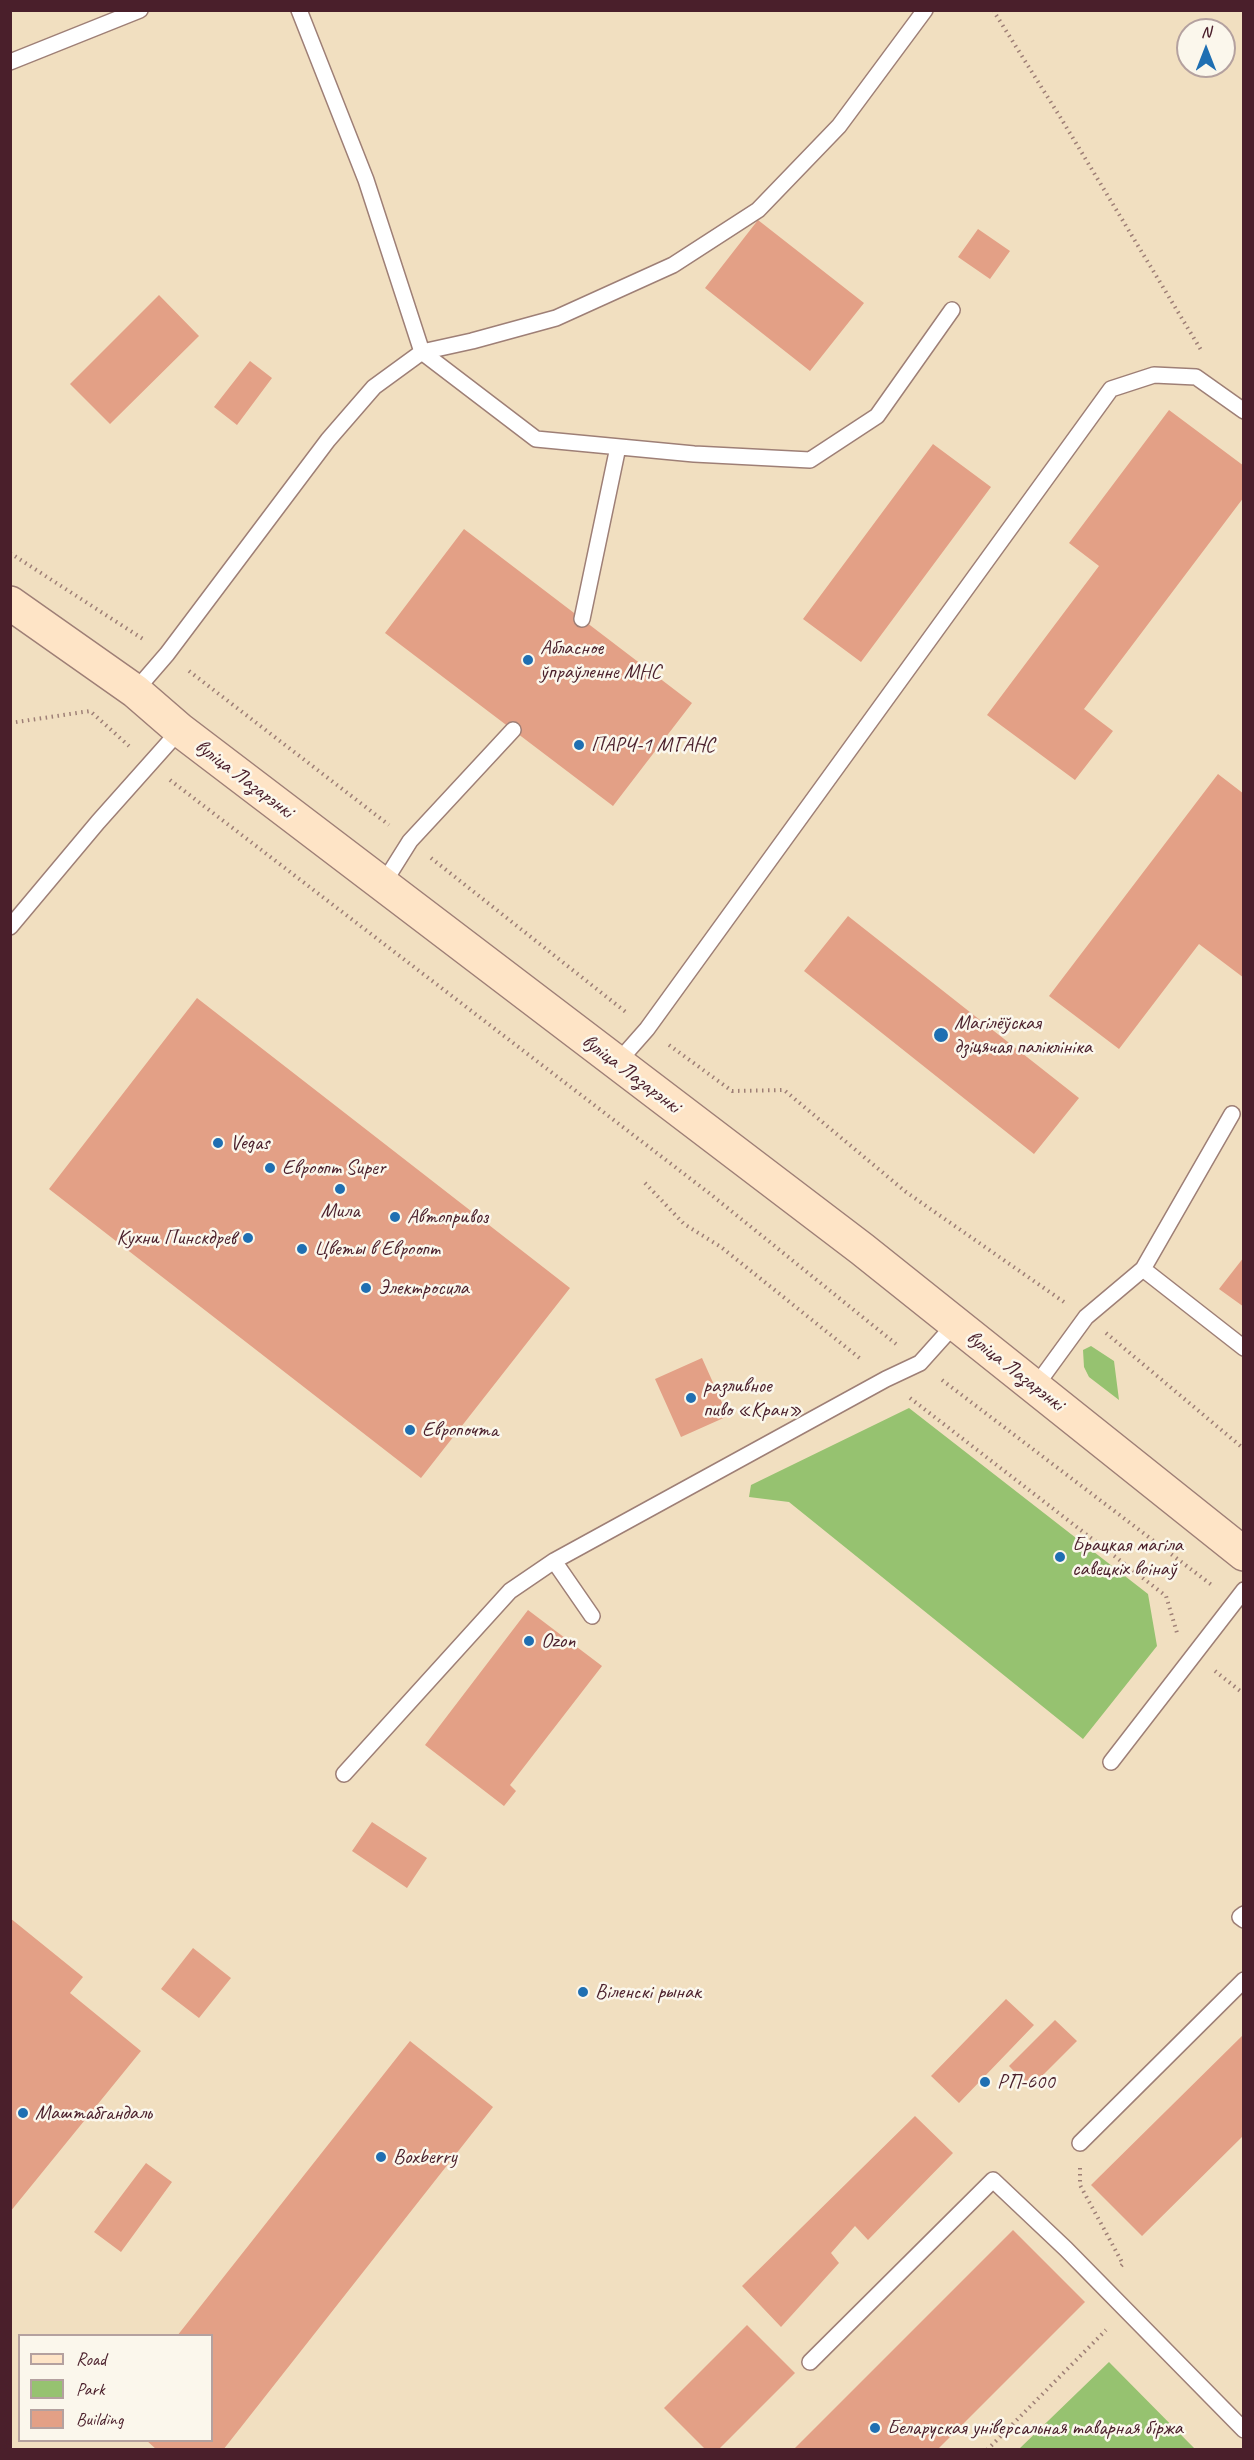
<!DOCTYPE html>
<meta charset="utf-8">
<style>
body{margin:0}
#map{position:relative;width:1254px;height:2460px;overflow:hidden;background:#f1dfc0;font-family:Caveat,sans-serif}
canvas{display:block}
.frame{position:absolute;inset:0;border:12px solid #4a1f2b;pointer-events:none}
.legend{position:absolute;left:18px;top:2334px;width:195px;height:108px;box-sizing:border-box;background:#fbf7ec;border:2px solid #b4a19f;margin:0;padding:8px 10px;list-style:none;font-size:18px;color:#4a1f2b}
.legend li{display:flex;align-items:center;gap:12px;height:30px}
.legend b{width:30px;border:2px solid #b4a19f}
.north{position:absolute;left:1176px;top:18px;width:60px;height:60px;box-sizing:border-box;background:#fbf7ec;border:2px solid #b4a19f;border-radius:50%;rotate:0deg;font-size:16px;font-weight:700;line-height:24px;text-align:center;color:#4a1f2b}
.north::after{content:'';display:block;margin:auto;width:21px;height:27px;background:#1f6fb2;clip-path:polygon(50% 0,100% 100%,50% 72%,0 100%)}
</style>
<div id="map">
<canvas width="1254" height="2460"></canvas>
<div class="frame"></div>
<ul class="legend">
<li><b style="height:8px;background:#fee4c6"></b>Road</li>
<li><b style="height:16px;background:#96c270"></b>Park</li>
<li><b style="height:16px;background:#e3a086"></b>Building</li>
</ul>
<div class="north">N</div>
</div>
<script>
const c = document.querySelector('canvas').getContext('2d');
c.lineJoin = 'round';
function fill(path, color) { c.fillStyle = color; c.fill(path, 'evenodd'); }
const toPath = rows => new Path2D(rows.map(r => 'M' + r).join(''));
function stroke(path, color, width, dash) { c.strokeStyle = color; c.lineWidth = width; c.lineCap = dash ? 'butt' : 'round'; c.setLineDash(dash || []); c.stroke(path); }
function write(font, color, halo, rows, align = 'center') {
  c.font = font + ' Caveat,sans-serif'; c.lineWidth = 5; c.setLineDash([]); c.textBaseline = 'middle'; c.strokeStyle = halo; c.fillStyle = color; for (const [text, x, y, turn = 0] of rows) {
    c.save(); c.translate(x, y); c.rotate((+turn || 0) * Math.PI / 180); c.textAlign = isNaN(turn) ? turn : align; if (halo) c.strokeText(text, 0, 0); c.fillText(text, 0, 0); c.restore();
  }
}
fill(toPath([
 [1091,1346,1114,1361,1119,1400,1089,1377,1084,1367,1083,1350],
 [909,1408,1148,1594,1157,1646,1083,1739,789,1502,749,1497,751,1485],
 [1109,2362,1195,2449,1019,2449]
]), '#96c270');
fill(toPath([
 [758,220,864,303,810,371,705,288],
 [978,229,1010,251,990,279,958,257],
 [159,295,199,336,110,424,70,384],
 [250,361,272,378,237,425,214,407],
 [1169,410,1244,466,1244,497,1084,709,1113,731,1075,780,987,715,1099,566,1069,543],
 [933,444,991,487,861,662,803,619],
 [464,529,692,703,613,806,385,633],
 [1218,774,1244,794,1244,978,1199,944,1119,1049,1049,996],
 [848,916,1079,1098,1034,1154,804,971],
 [197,998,570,1288,421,1478,49,1189],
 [1244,1257,1244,1307,1219,1289],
 [702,1358,728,1416,681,1437,655,1379],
 [528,1610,602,1666,510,1785,516,1791,504,1806,425,1745],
 [372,1822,427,1858,407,1888,352,1851],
 [10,1918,83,1977,70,1993,141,2051,10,2212],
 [193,1948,231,1978,199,2018,161,1989],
 [1006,1999,1034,2025,959,2103,931,2076],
 [1055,2020,1077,2041,1030,2088,1009,2066],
 [1244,2034,1244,2135,1142,2236,1091,2185],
 [410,2041,493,2107,223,2450,157,2450,146,2440,212,2440,212,2336,177,2336],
 [915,2116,953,2153,868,2240,855,2226,831,2253,839,2263,781,2327,742,2286],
 [146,2163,172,2182,121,2252,94,2232],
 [1013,2230,1085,2302,937,2450,793,2450],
 [747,2325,795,2373,718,2450,706,2450,664,2408]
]), '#e3a086');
const service = toPath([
 [299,10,366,180,422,352,536,439,694,454,810,460,877,416,952,310],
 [10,62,140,10],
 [582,619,618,447],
 [135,691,167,654,328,440,374,387,422,352,472,341,556,318,673,265,758,210,839,126,925,10],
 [383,884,410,841,513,730],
 [10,927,98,822,180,730],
 [617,1063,647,1029,1111,389,1154,375,1196,377,1244,411],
 [1143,1269,1244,1348],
 [1035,1387,1086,1317,1143,1269,1232,1114],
 [554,1561,592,1616],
 [1111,1762,1244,1590],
 [344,1774,510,1591,554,1561,886,1379,920,1363,955,1324],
 [1244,1914,1240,1917,1244,1920],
 [1080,2143,1244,1980],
 [810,2362,993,2180,1066,2249,1244,2430]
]);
const secondary = toPath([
 [10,603,135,691,180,730,862,1249,1244,1554]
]);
stroke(service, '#9e7f76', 18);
stroke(secondary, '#9e7f76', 36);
stroke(toPath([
 [993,10,1062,120,1201,350],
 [10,553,143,639],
 [189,671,389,825],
 [10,723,90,711,129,746],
 [170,780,709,1193,896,1344],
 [431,858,627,1013],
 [669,1045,732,1091,784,1090,906,1192,1064,1302],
 [645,1183,684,1224,721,1247,862,1360],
 [1106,1333,1244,1449],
 [942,1380,1213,1586],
 [910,1398,1166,1596,1177,1633],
 [1215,1671,1244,1694],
 [1080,2168,1080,2185,1123,2264,1121,2266],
 [987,2450,1106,2330]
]), '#9e7f76', 4, [1.5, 4.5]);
stroke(service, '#fff', 15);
stroke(secondary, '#fee4c6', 33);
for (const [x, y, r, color] of [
 [528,660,6,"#1f6fb2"],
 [579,745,6,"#1f6fb2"],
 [941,1035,8,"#1f6fb2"],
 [218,1143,6,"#1f6fb2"],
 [270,1168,6,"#1f6fb2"],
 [340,1189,6,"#1f6fb2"],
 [395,1217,6,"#1f6fb2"],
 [248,1238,6,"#1f6fb2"],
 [302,1249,6,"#1f6fb2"],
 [366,1288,6,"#1f6fb2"],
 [691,1398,6,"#1f6fb2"],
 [410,1430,6,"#1f6fb2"],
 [1060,1557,6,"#1f6fb2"],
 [529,1641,6,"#1f6fb2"],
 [583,1992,6,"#1f6fb2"],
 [985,2082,6,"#1f6fb2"],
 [23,2113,6,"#1f6fb2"],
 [381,2157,6,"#1f6fb2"],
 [875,2428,6,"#1f6fb2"]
]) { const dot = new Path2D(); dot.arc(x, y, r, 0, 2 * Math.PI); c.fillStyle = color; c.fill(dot); stroke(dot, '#fbf7ec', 2); }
write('21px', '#4a1f2b', '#fbf7ec', [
 ["Абласное",540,648],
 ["ўпраўленне МНС",540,672],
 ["ПАРЧ-1 МГАНС",591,745],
 ["Магілёўская",954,1023],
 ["дзіцячая паліклініка",954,1047],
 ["Vegas",230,1143],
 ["Евроопт Super",282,1168],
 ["Мила",340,1211,"center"],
 ["Автопривоз",407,1217],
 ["Кухни Пинскдрев",236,1238,"right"],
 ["Цветы в Евроопт",314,1249],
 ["Электросила",378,1288],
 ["разливное",703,1386],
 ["пиво «Кран»",703,1410],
 ["Европочта",422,1430],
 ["Брацкая магіла",1072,1545],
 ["савецкіх воінаў",1072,1569],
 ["Ozon",541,1641],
 ["Віленскі рынак",595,1992],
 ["РП-600",997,2082],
 ["Маштабгандаль",35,2113],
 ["Boxberry",393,2157],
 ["Беларуская універсальная таварная біржа",887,2428]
], 'left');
write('21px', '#4a1f2b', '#fbf7ec', [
 ["вуліца Лазарэнкі",244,779,37],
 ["вуліца Лазарэнкі",631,1074,37],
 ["вуліца Лазарэнкі",1015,1371,38]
]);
</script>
